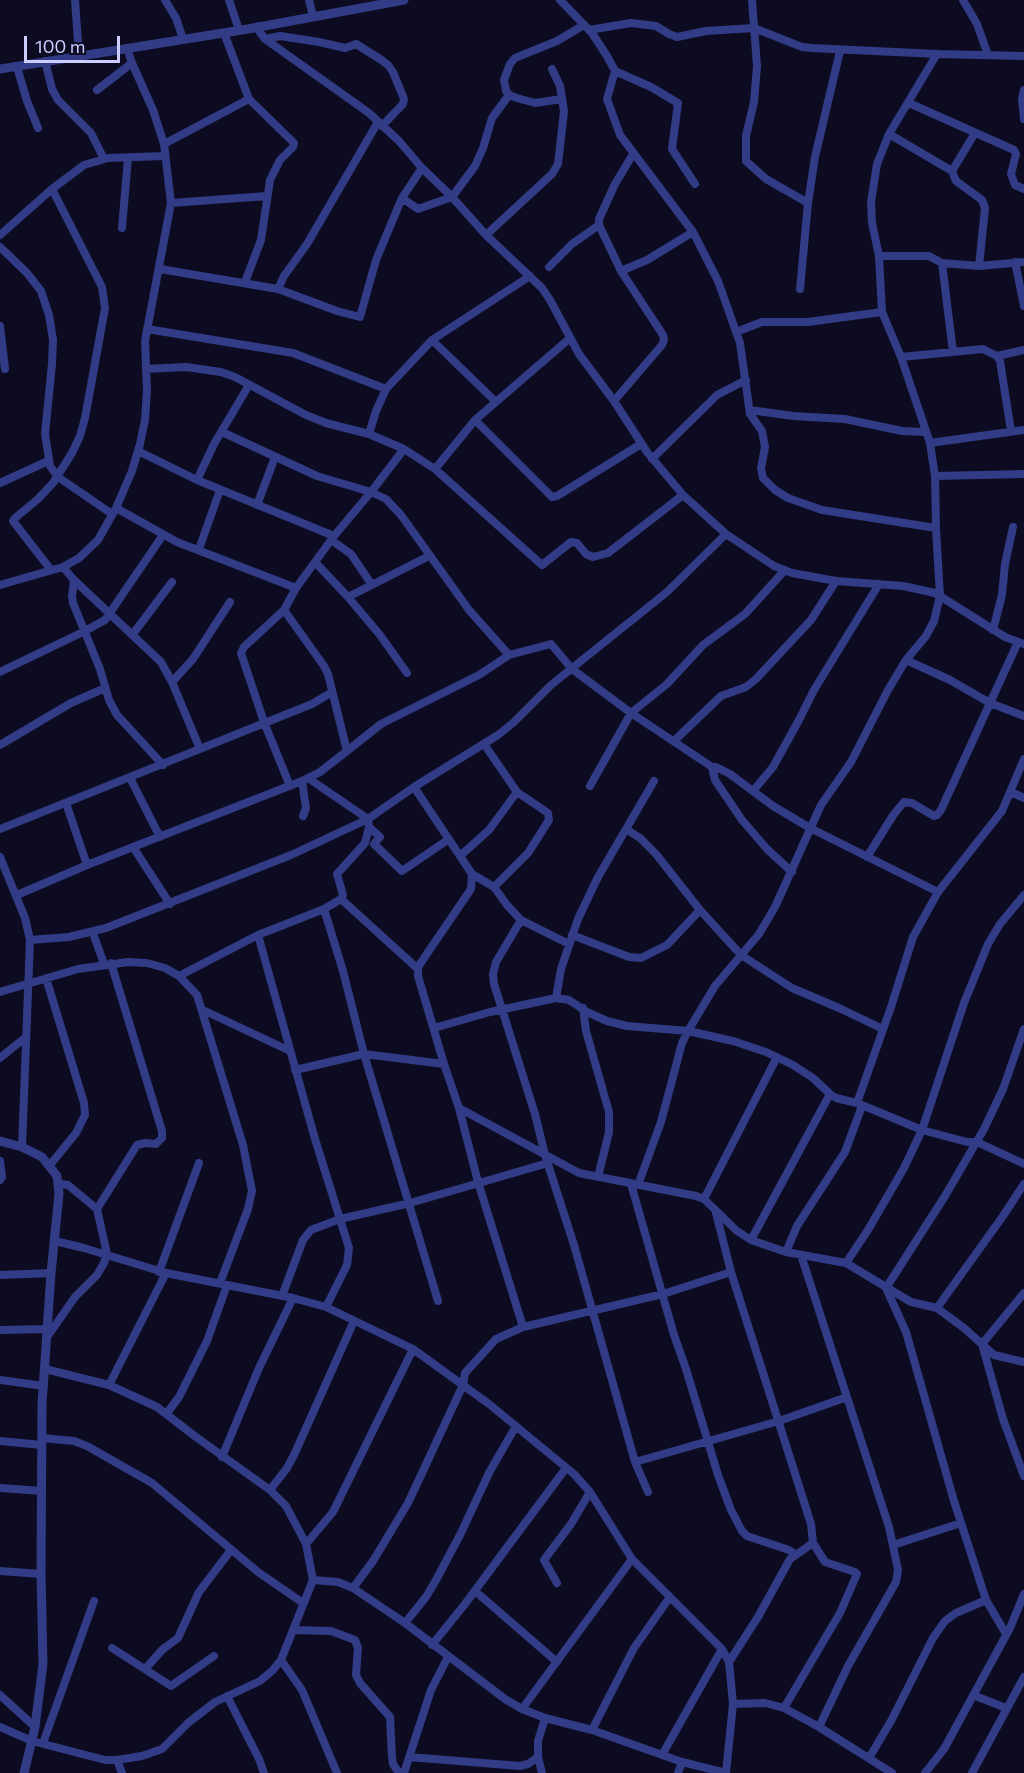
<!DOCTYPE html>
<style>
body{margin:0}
#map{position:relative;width:1024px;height:1773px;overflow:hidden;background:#0c0b22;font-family:Commissioner,sans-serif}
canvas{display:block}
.scale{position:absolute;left:24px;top:36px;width:96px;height:27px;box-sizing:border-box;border:3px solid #ccceff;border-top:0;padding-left:8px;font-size:18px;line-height:21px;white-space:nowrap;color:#ccceff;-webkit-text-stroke:4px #0c0b22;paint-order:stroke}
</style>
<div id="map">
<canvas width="1024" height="1773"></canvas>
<div class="scale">100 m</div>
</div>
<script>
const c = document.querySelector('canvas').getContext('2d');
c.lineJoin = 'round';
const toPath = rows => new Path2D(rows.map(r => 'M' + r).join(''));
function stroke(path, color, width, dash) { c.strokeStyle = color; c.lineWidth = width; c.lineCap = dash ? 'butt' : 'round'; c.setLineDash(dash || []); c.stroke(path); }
stroke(toPath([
 [75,0,79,56],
 [165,0,176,18,183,39],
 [229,0,239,30],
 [309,0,313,16],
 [560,0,592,33,607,56,615,71,607,99,620,135,693,232,718,281,740,343,750,414,762,431,765,447,761,469,763,478,775,490,788,498,822,510,936,528],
 [752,0,757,66,754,102,746,136,746,161,766,179,808,203],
 [963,0,977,24,988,55],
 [259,26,259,31,265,39,369,113,399,141,422,168,452,197,486,235,542,288,550,300,579,354,614,401,647,452,683,495,726,534,774,566,792,573,836,581,903,586,935,593,1005,637,1024,644],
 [589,30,631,23,656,26,669,34,677,37,706,31,754,28,802,47,812,48,937,54,1024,56],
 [224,33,249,99,294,143,293,147,280,160,270,180,261,240,245,282],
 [265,39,280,36,319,42,345,48,356,44,380,59,388,65,393,72,404,99,403,104,382,126],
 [45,61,52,89,58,100,91,133,104,159],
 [17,67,27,101,38,128],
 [615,71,651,87,678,103,672,149,695,184],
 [97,90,132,63],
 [1024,90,1022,99,1024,119],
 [562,99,535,103,517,98,509,95,506,91,504,80,510,64,515,58,557,41,584,25],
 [909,103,1014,150,1016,154,1011,174,1015,185,1024,189],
 [889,134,952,171,956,181,982,200,985,208,979,266],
 [164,144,249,99],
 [952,171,975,133],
 [402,198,418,209,452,197,475,166,483,148,492,118,509,95],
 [171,203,267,196],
 [122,228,128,158],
 [0,235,52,189,84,165,108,158,165,156],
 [486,235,552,174,558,164,564,111,560,86,552,69],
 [0,247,27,273,41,291,49,315,53,340,52,364,45,434,50,466,58,477,112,514],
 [879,256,929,256,942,263,979,266,1024,262],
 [1015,262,1024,306],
 [942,263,953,352],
 [549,267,572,244,599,225],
 [160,269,278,289,337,311,360,317,376,260,402,198,422,168],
 [621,271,647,260,693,232],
 [278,289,284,276,307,244,378,122],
 [800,289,808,203,815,157,840,51],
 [0,326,5,369],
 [147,329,293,353,386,389],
 [736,332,762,322,808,322,882,312],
 [432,340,495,401],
 [997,356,1024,350],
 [901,357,983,349,997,356,1000,361,1011,431],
 [146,369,186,367,221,372,235,377,306,415,326,423,369,434,404,449,435,469,542,565,571,542,577,543,586,554,593,557,608,553,683,495],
 [614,401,662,345,664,340,663,335,621,271,599,225,599,219,615,184,633,154],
 [750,410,793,416,845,419,902,431,925,432],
 [475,420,552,497,557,496,641,444],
 [222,432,317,476,371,492,386,499,401,515,469,610,509,655],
 [369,434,376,411,386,389,432,340,530,276],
 [930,443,1024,430],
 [138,451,197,480,334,536],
 [652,459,717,395,746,380],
 [435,469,475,420,569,339],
 [935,476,1024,474],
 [197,480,214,444,249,385],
 [0,483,48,461],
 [257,505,275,457],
 [116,508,177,542,296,588],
 [331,540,351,554,372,585],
 [199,549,220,490],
 [315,562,348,597,380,635,407,673],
 [63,567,74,580,161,662,172,682,200,749],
 [51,570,13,521,15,518,38,499,53,483,72,453,80,436,85,418,105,308,102,287,52,189],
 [74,580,72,596,73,603,100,669,109,700,117,715,163,765],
 [0,585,63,567,79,558,98,540,116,508,132,471,140,444,145,420,147,390,145,341,171,203,164,144,153,110,132,63,127,48],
 [348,597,429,556],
 [993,630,1002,595,1005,564,1013,527],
 [133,634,172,582],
 [906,660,950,680,990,703,1024,716],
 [0,672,85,631,105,620,163,535],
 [172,682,193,659,230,602],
 [674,741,721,696,746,687,756,679,811,620,836,581],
 [484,744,517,792,548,813,549,820,528,853,494,887],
 [0,745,71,703,105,688],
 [347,751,381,724,479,675,509,655,551,644,572,669,631,713,712,767,716,767,730,774,773,806,810,828,938,892],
 [712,767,715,780,742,820,767,849,792,872],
 [130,778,160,837],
 [308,778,368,819,369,827,365,843,337,874,343,895,341,899],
 [302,781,306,808,303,816],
 [290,786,264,722,241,653,244,647,284,610,296,588,334,536,371,492,404,449],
 [590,786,631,713,667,684,703,645,745,614,785,570],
 [414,787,472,874,471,889,420,964,418,969,418,976,444,1064,459,1108,579,1173,696,1196,704,1199,737,1231,751,1240,786,1252,846,1263,911,1302,937,1308,964,1328,994,1355,1024,1362],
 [753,791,773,767,799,720,814,690,879,584],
 [1011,792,1024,798],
 [66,803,87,865],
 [369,827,380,837,374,844,402,871,449,839],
 [0,829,312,704,332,692],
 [626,829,640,838,656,854,700,910,741,955,792,988,839,1008,883,1029],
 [133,847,170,904],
 [460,856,489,830,517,792],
 [0,857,25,918,30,940,22,1147],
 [867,857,894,814,904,802,912,803,934,816,937,815,941,810,1018,642],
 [472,874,494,887,507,905,521,920,569,944],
 [17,895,87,865,302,781,320,772,347,751,328,674,324,666,284,610],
 [341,899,324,909,343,971,364,1054,438,1301],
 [341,899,418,969],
 [521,920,496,962,493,974,494,984,535,1114,545,1155,574,1245,635,1462,648,1492],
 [93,933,104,964],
 [258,935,315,1139,349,1248,347,1265,326,1307],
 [572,935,629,957,641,958,667,945,700,910],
 [30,940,69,937,106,928,291,855,368,819,414,787,498,735,513,723,551,685,667,592,726,534],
 [179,976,258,935,324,909],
 [46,978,84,1103,85,1115,76,1133,50,1165],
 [0,992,78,969,128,962,147,963,165,968,179,976,197,995,243,1145,252,1191,248,1209,220,1283],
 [556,998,561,969,578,919,598,877,654,781],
 [583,1008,586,1031,609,1112,609,1132,598,1177],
 [203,1010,290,1051],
 [434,1028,490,1012,556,998,569,1000,587,1012,607,1021,627,1026,688,1031,715,986,759,934,775,907,821,805,851,762,888,690,906,660,926,636,934,621,940,596,936,528,935,476,930,443,901,357,882,312,879,256,872,223,871,202,877,164,889,134,937,54],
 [0,1058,26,1037],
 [295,1070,364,1054,444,1064],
 [857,1103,891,1007,913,937,938,892,1002,811,1024,759],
 [459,1108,478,1182,523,1327],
 [0,1161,2,1177,0,1180],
 [631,1184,674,1335,686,1369,718,1475,731,1510,742,1531,747,1536,789,1550,795,1554],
 [638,1185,661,1122,682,1043,688,1031,733,1041,766,1052,793,1065,813,1078,830,1094,836,1098,857,1103,922,1130,967,1142,977,1142,1024,1164],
 [704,1199,777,1057],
 [97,1209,137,1145,145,1143,156,1144,162,1138,162,1131,111,963],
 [716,1213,731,1272,811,1524,813,1543,825,1562,855,1572,857,1574,840,1613,784,1708],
 [751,1240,830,1094],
 [55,1241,84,1248,166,1273,293,1298,326,1307,413,1349,489,1404,574,1474,590,1492,632,1559,722,1649,729,1662,733,1704,726,1773],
 [786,1252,797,1226,845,1152,862,1106],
 [801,1255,889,1527,898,1570,896,1582,848,1666,819,1727],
 [846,1263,868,1230,904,1168,922,1130,964,1003,988,944,1000,924,1024,895],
 [159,1272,199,1163],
 [0,1275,51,1273],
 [1024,1293,982,1344,1003,1419,1024,1476],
 [282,1296,303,1240,311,1230,340,1219,410,1203,548,1163],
 [937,1308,1003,1216,1024,1184],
 [0,1330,48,1329],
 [47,1337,75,1297,97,1275,104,1263,107,1254,97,1209,68,1185,59,1184],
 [0,1380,44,1386],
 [109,1385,166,1273],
 [167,1413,179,1397,207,1341,227,1285],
 [42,1438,74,1441,87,1446,152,1483,258,1572,303,1603],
 [0,1441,42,1445],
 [222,1457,259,1368,293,1298],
 [635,1462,779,1421,847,1397],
 [0,1488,42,1491],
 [270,1490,287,1468,294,1455,354,1321],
 [306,1544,333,1512,413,1349],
 [893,1545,961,1523],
 [0,1571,41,1574],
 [313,1580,338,1582,353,1588,405,1623,505,1699,522,1709,545,1718,592,1730,682,1762,726,1773],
 [557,1583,544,1560,571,1524,590,1492],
 [353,1588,373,1561,408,1503,463,1385,465,1373,496,1339,523,1327,663,1294,731,1272],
 [475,1591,557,1662],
 [405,1623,426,1597,436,1580,460,1535,490,1471,516,1426],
 [293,1630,331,1631,355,1640,358,1648,356,1675,360,1683,390,1717,392,1757,393,1764,399,1773],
 [1006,1634,986,1600,954,1501,906,1332,886,1288,945,1196,984,1129,1003,1089,1024,1029],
 [432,1645,465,1604,566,1468],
 [112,1648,171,1686,214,1656],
 [281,1660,302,1690,337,1773],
 [729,1662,758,1617,790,1559,813,1543],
 [145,1669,163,1649,178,1638,199,1592,231,1550],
 [0,1695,35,1727],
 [973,1695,1006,1708],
 [227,1696,259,1759,264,1773],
 [733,1704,765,1703,784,1708,819,1727,892,1773],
 [522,1709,632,1559],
 [0,1727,32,1741,105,1760,117,1760,142,1756,162,1749,188,1723,215,1702,260,1681,273,1670,281,1660,313,1580,306,1544,286,1506,270,1490,196,1437,157,1407,109,1385,45,1369],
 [592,1730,634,1648,670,1597],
 [43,1743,94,1601],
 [662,1755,722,1649],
 [409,1757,520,1766,528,1764,538,1757],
 [869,1758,891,1721,933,1638,945,1621,956,1613,986,1600],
 [117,1760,122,1773],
 [404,1773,431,1690,448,1657],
 [542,1773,538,1757,538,1741,545,1718],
 [678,1773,682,1762],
 [925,1773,944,1749,1010,1628,1024,1594],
 [972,1773,1024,1677]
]), '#323b85', 8);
stroke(toPath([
 [0,69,248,29,404,0],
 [0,1141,22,1147,42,1157,57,1176,59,1194,51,1273,42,1404,41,1574,43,1664,35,1727,24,1773]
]), '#323b85', 9);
</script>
